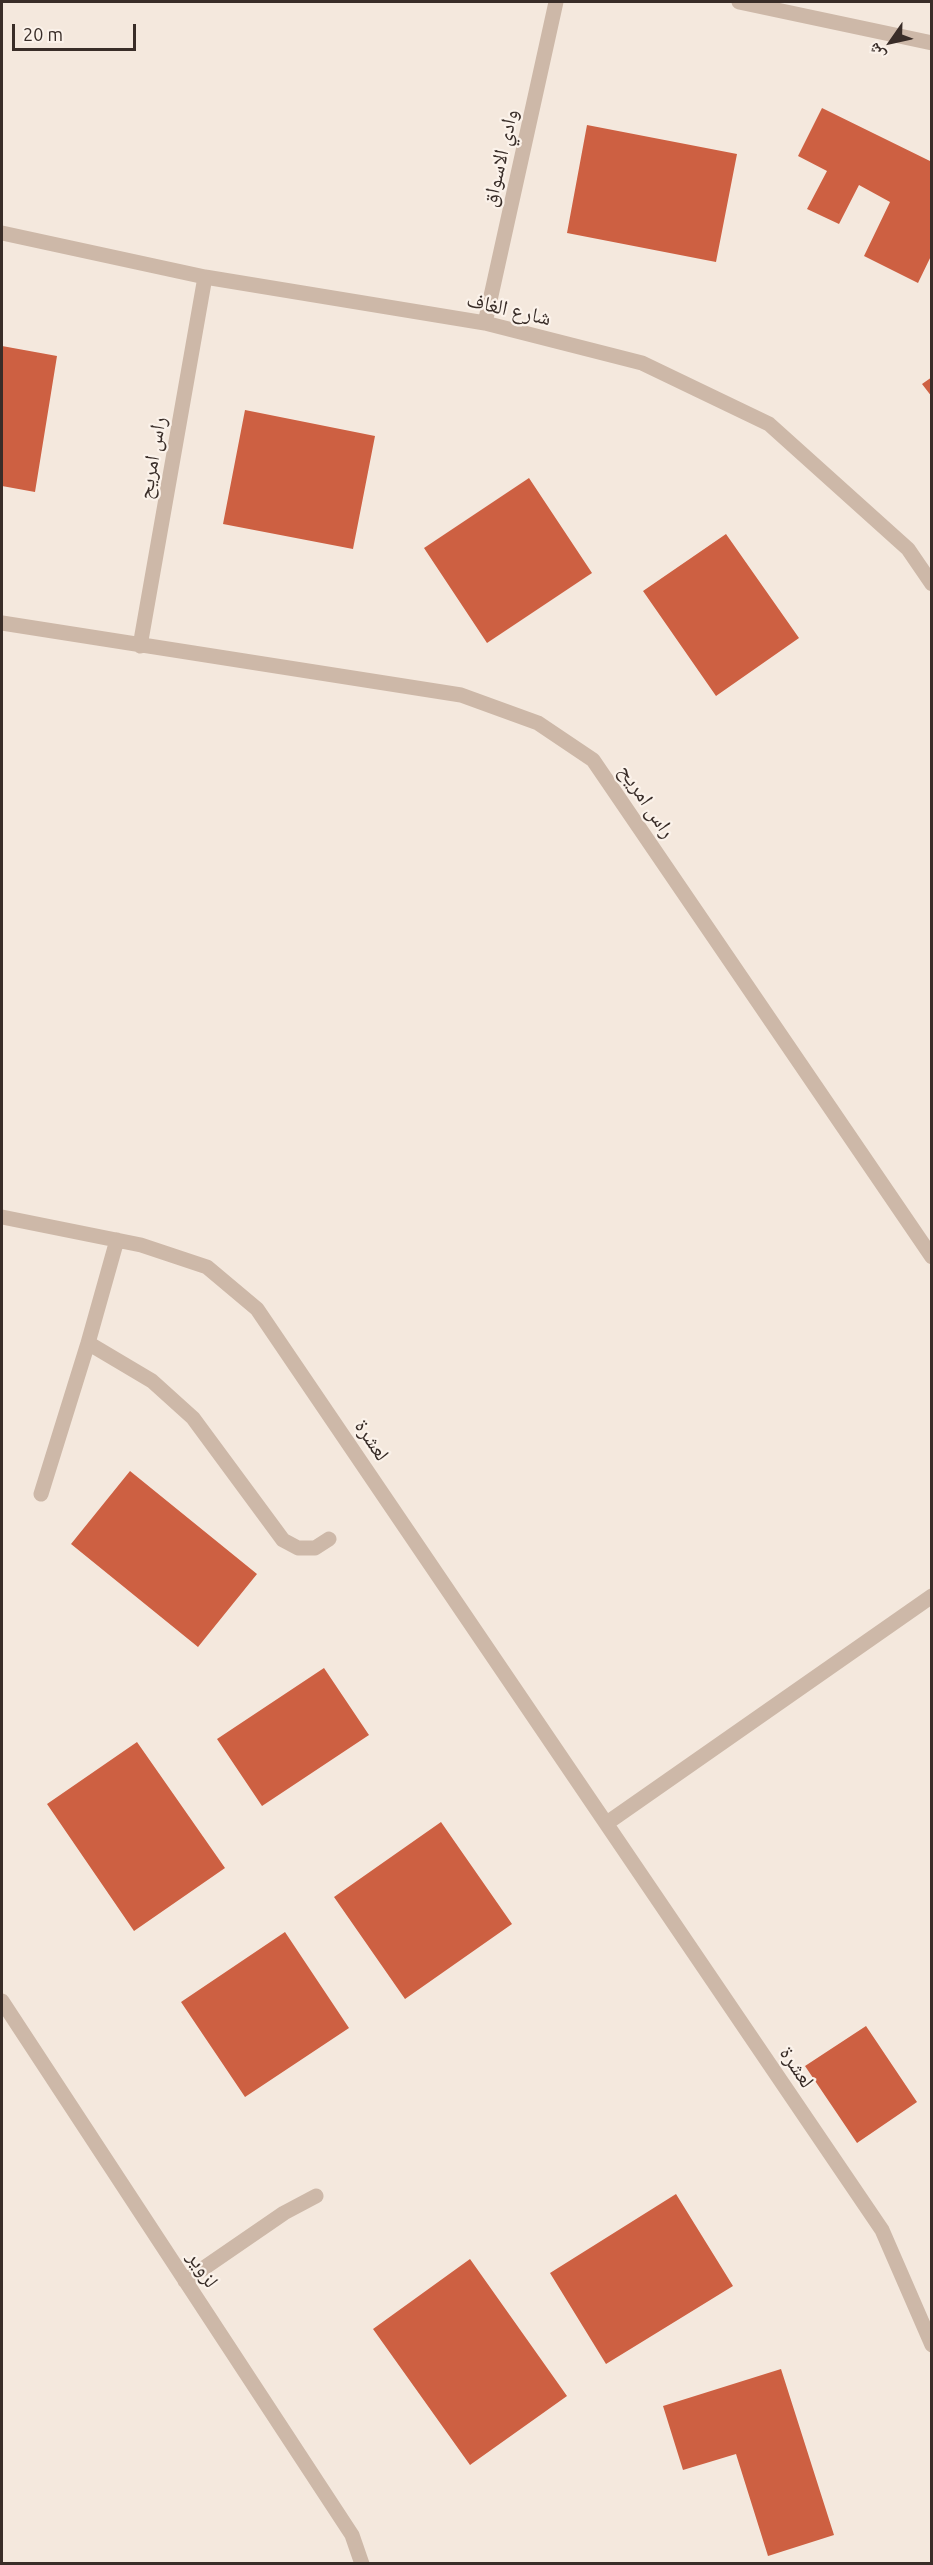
<!DOCTYPE html>
<meta charset="utf-8">
<style>
body{margin:0}
#map{position:relative;width:933px;height:2565px;overflow:hidden;background:#f4e8dd;font-family:Ubuntu,"Noto Naskh Arabic",sans-serif}
canvas{display:block}
.frame{position:absolute;inset:0;border:3px solid #392d28;pointer-events:none}
.north{position:absolute;left:861px;top:12px;width:60px;height:60px;-webkit-text-stroke:4px #fbf2ea;paint-order:stroke;rotate:236deg;font-size:16px;font-weight:700;line-height:24px;text-align:center;color:#392d28}
.north::after{content:'';display:block;margin:auto;width:21px;height:27px;background:#392d28;clip-path:polygon(50% 0,100% 100%,50% 72%,0 100%)}
.scale{position:absolute;left:12px;top:24px;width:124px;height:27px;box-sizing:border-box;border:3px solid #392d28;border-top:0;padding-left:8px;font-size:18px;line-height:21px;white-space:nowrap;color:#392d28;-webkit-text-stroke:4px #fbf2ea;paint-order:stroke}
</style>
<div id="map">
<canvas width="933" height="2565"></canvas>
<div class="frame"></div>
<div class="north">ش</div>
<div class="scale">20 m</div>
</div>
<script>
const c = document.querySelector('canvas').getContext('2d');
c.lineJoin = 'round';
function fill(path, color) { c.fillStyle = color; c.fill(path, 'evenodd'); }
const toPath = rows => new Path2D(rows.map(r => 'M' + r).join(''));
function stroke(path, color, width, dash) { c.strokeStyle = color; c.lineWidth = width; c.lineCap = dash ? 'butt' : 'round'; c.setLineDash(dash || []); c.stroke(path); }
function write(font, color, halo, rows, align = 'center') {
  c.font = font + ' Ubuntu,"Noto Naskh Arabic",sans-serif'; c.lineWidth = 4.5; c.setLineDash([]); c.textBaseline = 'middle'; c.strokeStyle = halo; c.fillStyle = color; for (const [text, x, y, turn = 0] of rows) {
    c.save(); c.translate(x, y); c.rotate((+turn || 0) * Math.PI / 180); c.textAlign = isNaN(turn) ? turn : align; if (halo) c.strokeText(text, 0, 0); c.fillText(text, 0, 0); c.restore();
  }
}
fill(toPath([
 [822,108,932,162,932,254,918,283,864,256,890,202,859,185,839,224,807,209,827,171,798,156],
 [587,125,737,154,716,262,567,233],
 [2,346,57,356,35,492,2,486],
 [932,377,932,397,922,384],
 [245,410,375,436,353,549,223,524],
 [529,478,592,573,487,643,424,548],
 [726,534,799,638,716,696,643,591],
 [130,1471,257,1574,198,1647,71,1544],
 [324,1668,369,1735,262,1806,217,1739],
 [137,1742,225,1868,134,1931,47,1804],
 [441,1822,512,1924,405,1999,334,1897],
 [285,1932,349,2028,245,2097,181,2002],
 [866,2026,917,2102,857,2143,805,2066],
 [676,2194,733,2286,606,2364,550,2273],
 [470,2259,567,2396,470,2465,373,2329],
 [781,2369,834,2535,768,2556,736,2454,683,2470,663,2406]
]), '#cd6042');
stroke(toPath([
 [739,2,932,43],
 [2,233,205,277,485,323,642,363,769,424,908,549,932,584],
 [485,323,556,2],
 [2,623,461,695,538,723,593,760,932,1257],
 [140,646,205,277],
 [2,1217,141,1245,207,1267,257,1309,882,2230,932,2345],
 [88,1343,152,1381,193,1418,283,1540,298,1548,315,1548,329,1539],
 [41,1494,88,1343,117,1240],
 [607,1823,932,1596],
 [2,2001,352,2535,362,2564],
 [185,2281,284,2213,316,2196]
]), '#cdb8a8', 15);
write('21px', '#392d28', '#fbf2ea', [
 ["وادي الاسواق",500,158,-77],
 ["شارع الغاف",509,309,13],
 ["راس امريح",152,458,-80],
 ["راس امريح",647,801,56],
 ["لعشرة",372,1440,56],
 ["لعشرة",797,2067,56],
 ["لزوير",203,2269,57]
]);
</script>
